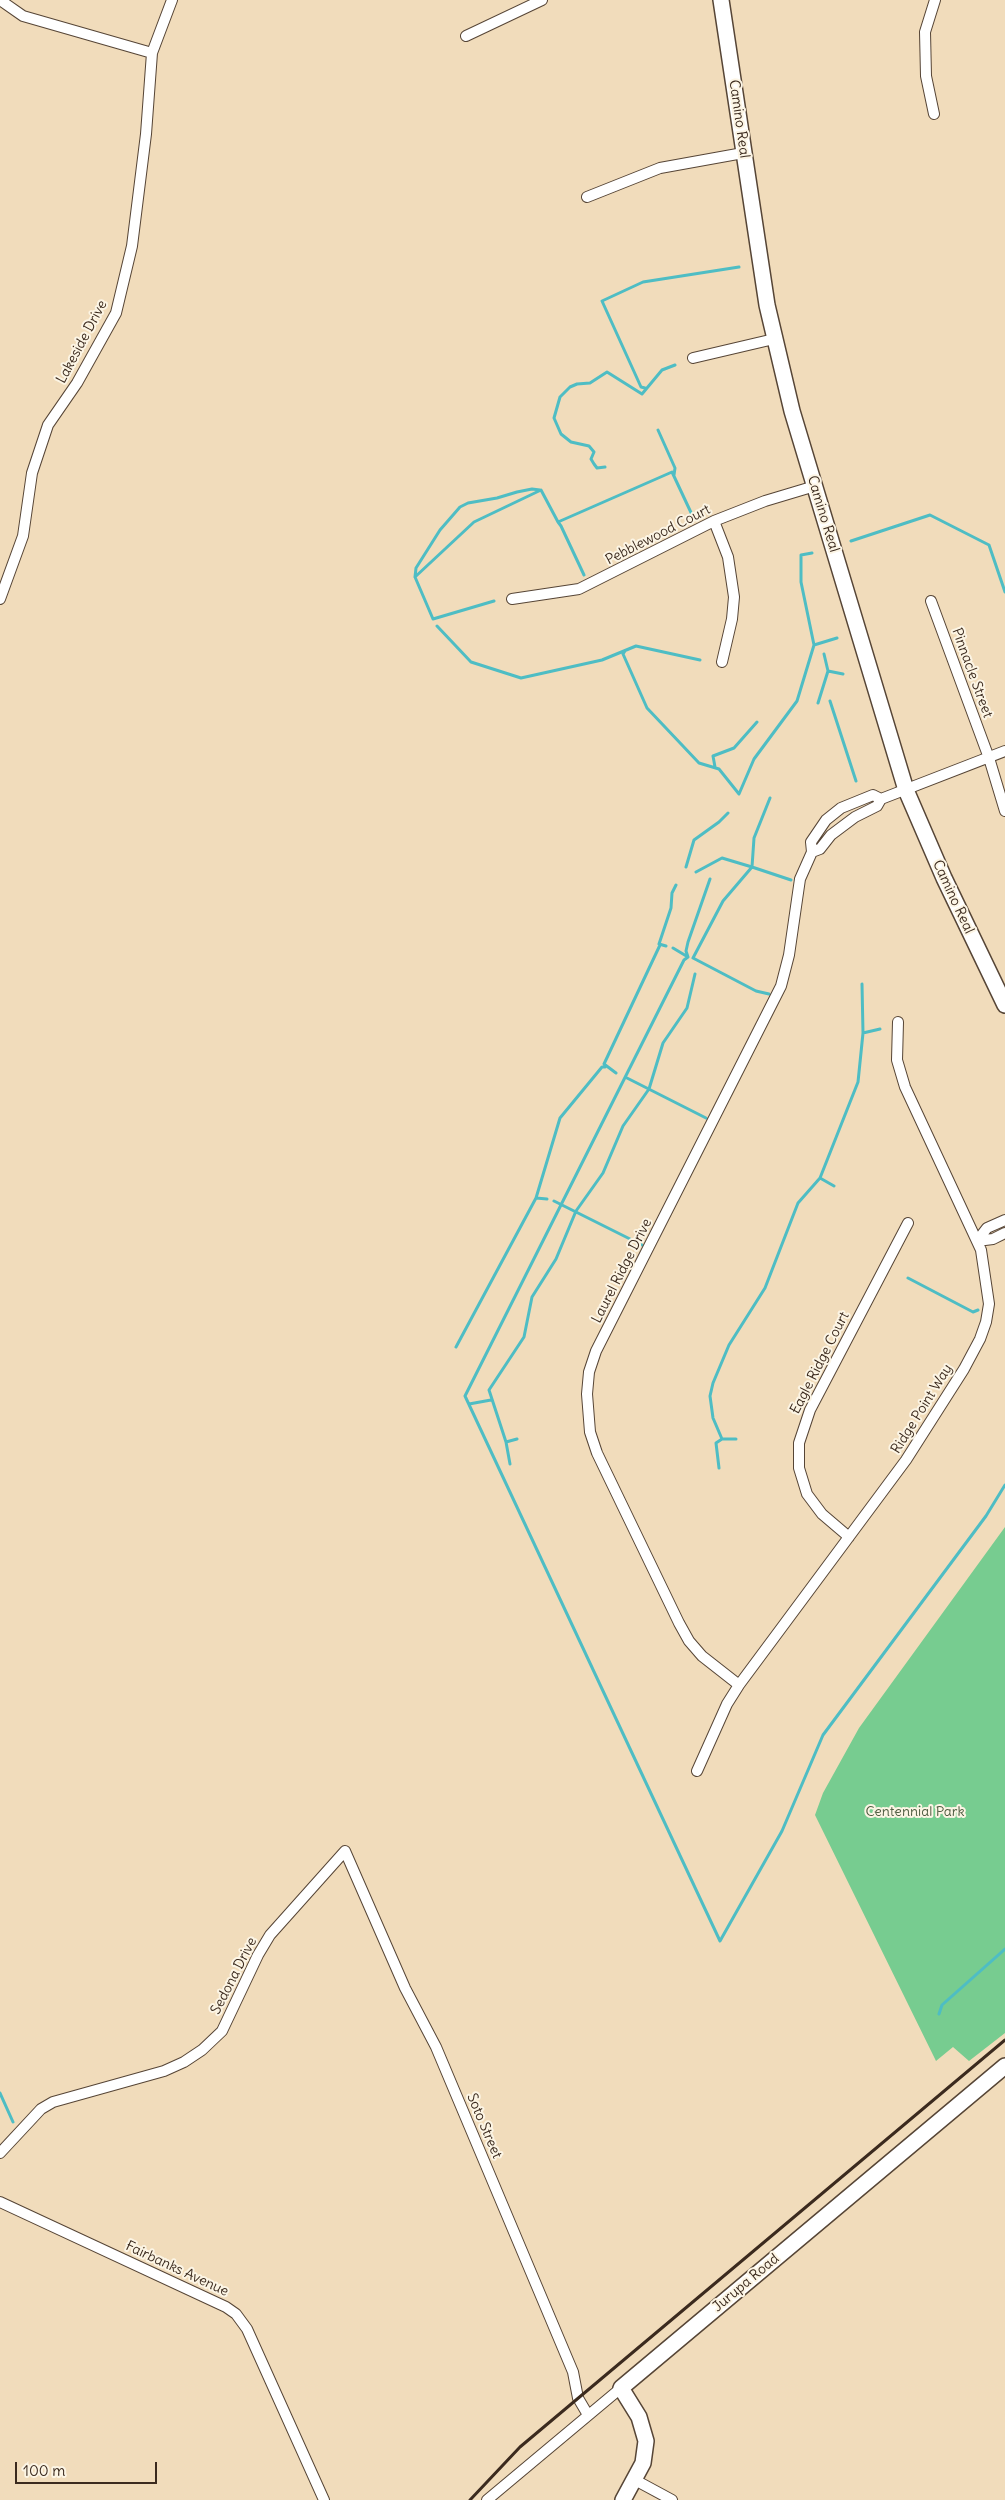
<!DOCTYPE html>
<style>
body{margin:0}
#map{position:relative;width:1005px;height:2500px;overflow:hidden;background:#f1dcbb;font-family:Delius,sans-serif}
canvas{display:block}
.scale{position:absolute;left:15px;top:2462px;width:142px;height:22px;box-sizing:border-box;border:2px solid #3b2a1e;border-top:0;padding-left:6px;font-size:15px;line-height:18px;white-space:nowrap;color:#3b2a1e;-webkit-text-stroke:4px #fcf5e5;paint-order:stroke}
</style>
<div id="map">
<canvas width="1005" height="2500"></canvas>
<div class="scale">100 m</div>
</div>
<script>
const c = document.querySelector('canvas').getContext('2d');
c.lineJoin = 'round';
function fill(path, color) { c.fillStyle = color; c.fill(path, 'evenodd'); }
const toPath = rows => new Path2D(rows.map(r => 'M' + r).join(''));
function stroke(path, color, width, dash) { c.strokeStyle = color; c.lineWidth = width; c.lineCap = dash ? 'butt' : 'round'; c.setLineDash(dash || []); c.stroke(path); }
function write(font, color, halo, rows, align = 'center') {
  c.font = font + ' Delius,sans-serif'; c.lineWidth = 4; c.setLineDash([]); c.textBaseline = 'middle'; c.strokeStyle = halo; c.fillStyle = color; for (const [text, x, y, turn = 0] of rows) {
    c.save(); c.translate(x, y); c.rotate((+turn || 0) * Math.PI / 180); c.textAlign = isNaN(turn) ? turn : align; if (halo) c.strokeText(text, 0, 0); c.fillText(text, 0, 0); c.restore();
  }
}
fill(toPath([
 [1005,1527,1005,2033,969,2061,953,2047,936,2061,815,1815,823,1793,859,1728]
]), '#77cc90');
stroke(toPath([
 [645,388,641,387,602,301,643,282,739,267],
 [658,430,675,468,674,475],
 [605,467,597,468,594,464,591,459,594,452,589,446,571,442,561,434,554,418,560,397,570,387,577,384,590,383,607,372,642,394,662,370,675,365],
 [558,522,561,526,584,575],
 [851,541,930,515,989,545,1005,592],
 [415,577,474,522,541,490,558,522,672,472,694,519],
 [494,601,433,619,415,577,416,568,440,530,460,507,468,503,497,498,517,492,532,489,540,490],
 [437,626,471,662,521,678,602,660,636,646,700,660],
 [814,645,837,638],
 [625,651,623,654,647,708,699,763,719,769,739,794,754,759,797,701,814,645,801,582,801,555,812,553],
 [824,654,828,671],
 [830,701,856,781],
 [818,703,828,671,843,674],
 [715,767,713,756,734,748,757,722],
 [770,798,754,838,752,867,791,880],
 [686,867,694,840,719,822,728,813],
 [696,872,722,858,752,867,723,901,693,958,756,991,769,994],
 [666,946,659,944,671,908,672,893,676,885],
 [673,948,688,957,684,960,465,1396,720,1941,782,1831,823,1735,986,1516,1005,1485],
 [688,957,686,951,688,942,710,879],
 [862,984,863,1033,880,1029],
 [616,1073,604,1064,660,945],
 [627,1078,706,1118],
 [820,1178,834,1186],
 [536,1198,547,1199],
 [554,1201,642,1245],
 [908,1278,973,1312,978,1310],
 [456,1347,536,1198,560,1118,602,1067,605,1067],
 [469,1404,491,1400],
 [722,1439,736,1439],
 [506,1442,517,1439],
 [510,1464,506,1442,489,1390,524,1337,532,1297,556,1259,576,1211,603,1173,623,1126,649,1089,663,1043,687,1008,695,974],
 [719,1468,716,1443,722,1439,713,1418,710,1396,713,1383,729,1345,765,1288,798,1203,820,1178,858,1082,863,1033],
 [939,2014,942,2005,1005,1949],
 [0,2093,13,2122]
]), '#4ebdc4', 3);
const street = toPath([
 [0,0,23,16,152,53],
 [466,36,542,0],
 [934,114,926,76,925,32,935,0],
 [587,197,660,168,743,153],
 [693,358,774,339],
 [714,521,728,557,734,597,732,619,722,662],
 [0,599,23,536,32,473,48,425,77,383,116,313,132,246,146,134,152,53,172,0],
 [512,599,579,589,714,521,765,501,815,486],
 [931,601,989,758,1005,811],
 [812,852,820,849,831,835,855,817,877,806,881,799,1005,751],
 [977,1241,987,1228,1005,1220],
 [977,1241,993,1239,1005,1233],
 [849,1537,822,1514,807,1494,799,1468,799,1443,810,1410,908,1223],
 [739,1685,702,1656,689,1641,679,1623,597,1453,590,1432,587,1394,589,1372,596,1351,781,986,789,955,800,879,812,852,811,842,826,820,841,808,873,795,881,799],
 [697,1771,727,1704,739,1685,906,1460,964,1369,980,1339,986,1322,989,1304,981,1250,905,1087,897,1060,898,1022],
 [0,2153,41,2109,53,2102,164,2071,184,2062,202,2050,222,2031,258,1955,270,1935,345,1851,405,1988,436,2047,573,2372,578,2398,588,2415],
 [0,2202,226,2307,236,2314,247,2329,324,2500],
 [635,2480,672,2500],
 [487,2500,621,2388]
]);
const secondary = toPath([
 [721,0,767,305,792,411,906,790,944,878,1005,1005],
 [623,2500,643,2463,646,2441,639,2417,621,2388,1005,2066]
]);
stroke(street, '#564536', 12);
stroke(secondary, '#564536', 18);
stroke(street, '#fff', 10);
stroke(secondary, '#fff', 15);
stroke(toPath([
 [470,2500,520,2447,1005,2040]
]), '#3b2a1e', 3);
write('14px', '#3b2a1e', '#fcf5e5', [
 ["Camino Real",739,119,82],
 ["Lakeside Drive",82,342,-62],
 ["Camino Real",823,514,73],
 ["Pebblewood Court",658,535,-27],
 ["Pinnacle Street",972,673,70],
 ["Camino Real",953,897,65],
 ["Laurel Ridge Drive",622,1271,-63],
 ["Eagle Ridge Court",820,1363,-63],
 ["Ridge Point Way",922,1409,-58],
 ["Sedona Drive",234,1976,-63],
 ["Soto Street",484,2126,67],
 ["Fairbanks Avenue",177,2269,25],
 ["Jurupa Road",746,2283,-40]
]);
write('14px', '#4d5b40', '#fcf5e5', [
 ["Centennial Park",915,1812]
]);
</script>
